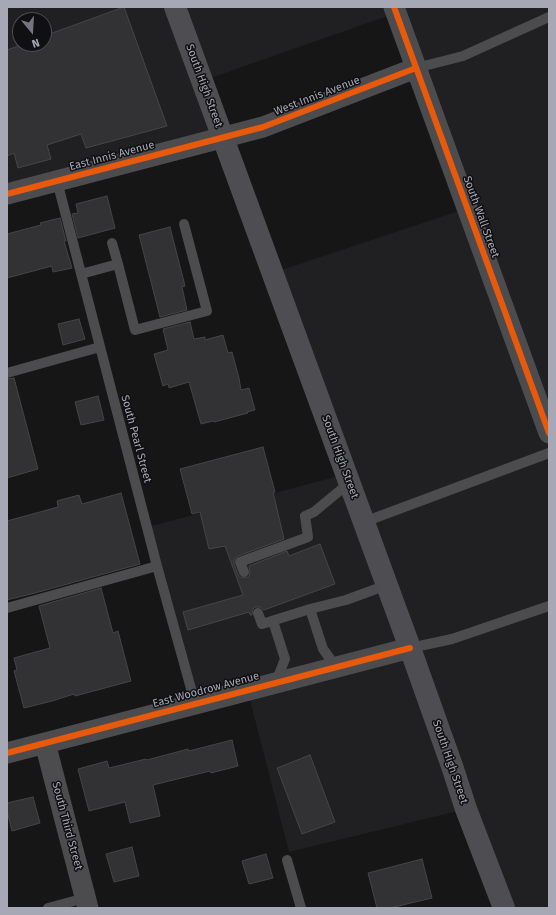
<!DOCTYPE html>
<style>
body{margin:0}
#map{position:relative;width:556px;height:915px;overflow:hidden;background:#161616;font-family:"Fira Sans",sans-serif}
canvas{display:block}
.frame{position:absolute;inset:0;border:8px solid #a7a8b6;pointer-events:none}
.north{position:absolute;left:12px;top:12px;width:40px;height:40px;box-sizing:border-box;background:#101012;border:1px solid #4c4d54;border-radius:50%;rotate:162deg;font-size:11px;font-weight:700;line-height:16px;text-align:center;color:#a7a8b6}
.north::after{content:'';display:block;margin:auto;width:14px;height:18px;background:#74757e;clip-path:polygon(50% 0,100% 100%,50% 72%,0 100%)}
</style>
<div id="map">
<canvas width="556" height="915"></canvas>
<div class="frame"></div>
<div class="north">N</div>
</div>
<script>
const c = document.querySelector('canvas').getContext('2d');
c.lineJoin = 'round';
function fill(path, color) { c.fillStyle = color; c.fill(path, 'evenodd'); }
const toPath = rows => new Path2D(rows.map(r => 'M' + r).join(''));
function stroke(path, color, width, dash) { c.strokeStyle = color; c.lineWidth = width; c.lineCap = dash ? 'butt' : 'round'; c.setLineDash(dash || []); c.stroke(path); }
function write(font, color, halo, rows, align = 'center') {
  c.font = font + ' "Fira Sans",sans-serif'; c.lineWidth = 3; c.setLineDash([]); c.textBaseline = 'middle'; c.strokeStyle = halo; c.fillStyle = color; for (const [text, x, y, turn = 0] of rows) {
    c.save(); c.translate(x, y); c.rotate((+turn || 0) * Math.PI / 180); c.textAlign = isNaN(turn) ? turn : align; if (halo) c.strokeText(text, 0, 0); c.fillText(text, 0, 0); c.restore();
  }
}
fill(toPath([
 [7,7,549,7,549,908,503,908,466,809,289,852,249,696,195,703,148,527,342,475,269,274,468,208,399,12,202,81,226,144,7,190],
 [20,20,44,20,44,44,20,44]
]), '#202022');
const building = toPath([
 [124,7,167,126,86,148,81,134,47,145,51,159,18,168,14,153,7,156,7,50,24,44,44,44,44,36,124,7],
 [107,196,115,228,78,238,72,214,78,213,76,204,107,196],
 [60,218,66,241,64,241,72,268,53,272,52,266,7,278,7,234,41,225,40,223,60,218],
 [170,227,185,286,182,287,187,310,160,317,139,235,170,227],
 [79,319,85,339,63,345,58,324,79,319],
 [190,322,194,339,205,337,205,340,223,335,228,353,232,352,239,378,241,390,249,388,255,410,247,412,248,413,214,422,213,421,201,424,189,382,169,388,168,384,163,386,154,354,168,350,163,329,190,322],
 [14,378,38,469,7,478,7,379,14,378],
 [98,396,104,420,81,425,75,402,98,396],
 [263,447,275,492,273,492,284,539,238,556,235,558,234,561,234,564,238,574,240,577,246,578,249,576,250,573,249,566,287,551,289,556,320,544,335,584,264,610,260,607,255,607,253,609,252,615,250,615,249,612,188,630,183,612,243,595,225,546,209,549,200,512,192,514,180,469,263,447],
 [121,493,140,564,35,593,7,600,7,521,58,507,57,501,79,495,82,504,121,493],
 [101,588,113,633,118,631,131,681,75,696,74,694,52,701,24,708,14,671,17,670,14,658,50,648,39,606,101,588],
 [232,740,238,766,211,773,210,771,153,785,160,816,130,823,125,802,89,811,78,769,107,761,109,768,146,759,147,760,188,749,189,751,232,740],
 [310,755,335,822,302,834,277,768,310,755],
 [33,797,40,823,12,831,7,811,7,803,33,797],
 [132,847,139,876,114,882,106,854,132,847],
 [266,854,273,878,249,884,242,861,266,854],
 [422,859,432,898,390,908,377,908,368,873,422,859]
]);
fill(building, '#323234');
stroke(building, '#454549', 1);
stroke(toPath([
 [416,68,463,56,549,17],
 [57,181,157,566,195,703],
 [118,264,135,330,207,311,184,224],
 [81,274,118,264,112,243],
 [7,373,100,347],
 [364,522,549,453],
 [244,572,240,562,308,537,305,516,314,512,349,483],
 [7,608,157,566],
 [310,609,323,649,336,667],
 [258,613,262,624,310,609,346,600,387,585],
 [273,621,285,659,276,682],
 [410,648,452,639,549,606],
 [287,860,301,908],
 [48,908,85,898]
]), '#4c4c4f', 10);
stroke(toPath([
 [394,7,549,433],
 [7,194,263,127,416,68],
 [45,743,88,908],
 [7,753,410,648]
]), '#4c4c4f', 21);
stroke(toPath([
 [175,7,410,648,452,766,466,809,504,908]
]), '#4e4d52', 22);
stroke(toPath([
 [394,7,549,433],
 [7,194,263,127,416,68],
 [7,753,410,648]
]), '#e8590c', 6);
write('11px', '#a7a8b6', '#101012', [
 ["South High Street",204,86,70],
 ["West Innis Avenue",317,96,-21],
 ["East Innis Avenue",112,156,-15],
 ["South Wall Street",481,217,70],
 ["South Pearl Street",136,439,75],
 ["South High Street",340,457,70],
 ["East Woodrow Avenue",206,690,-15],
 ["South High Street",450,762,71],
 ["South Third Street",67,826,75]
]);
</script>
